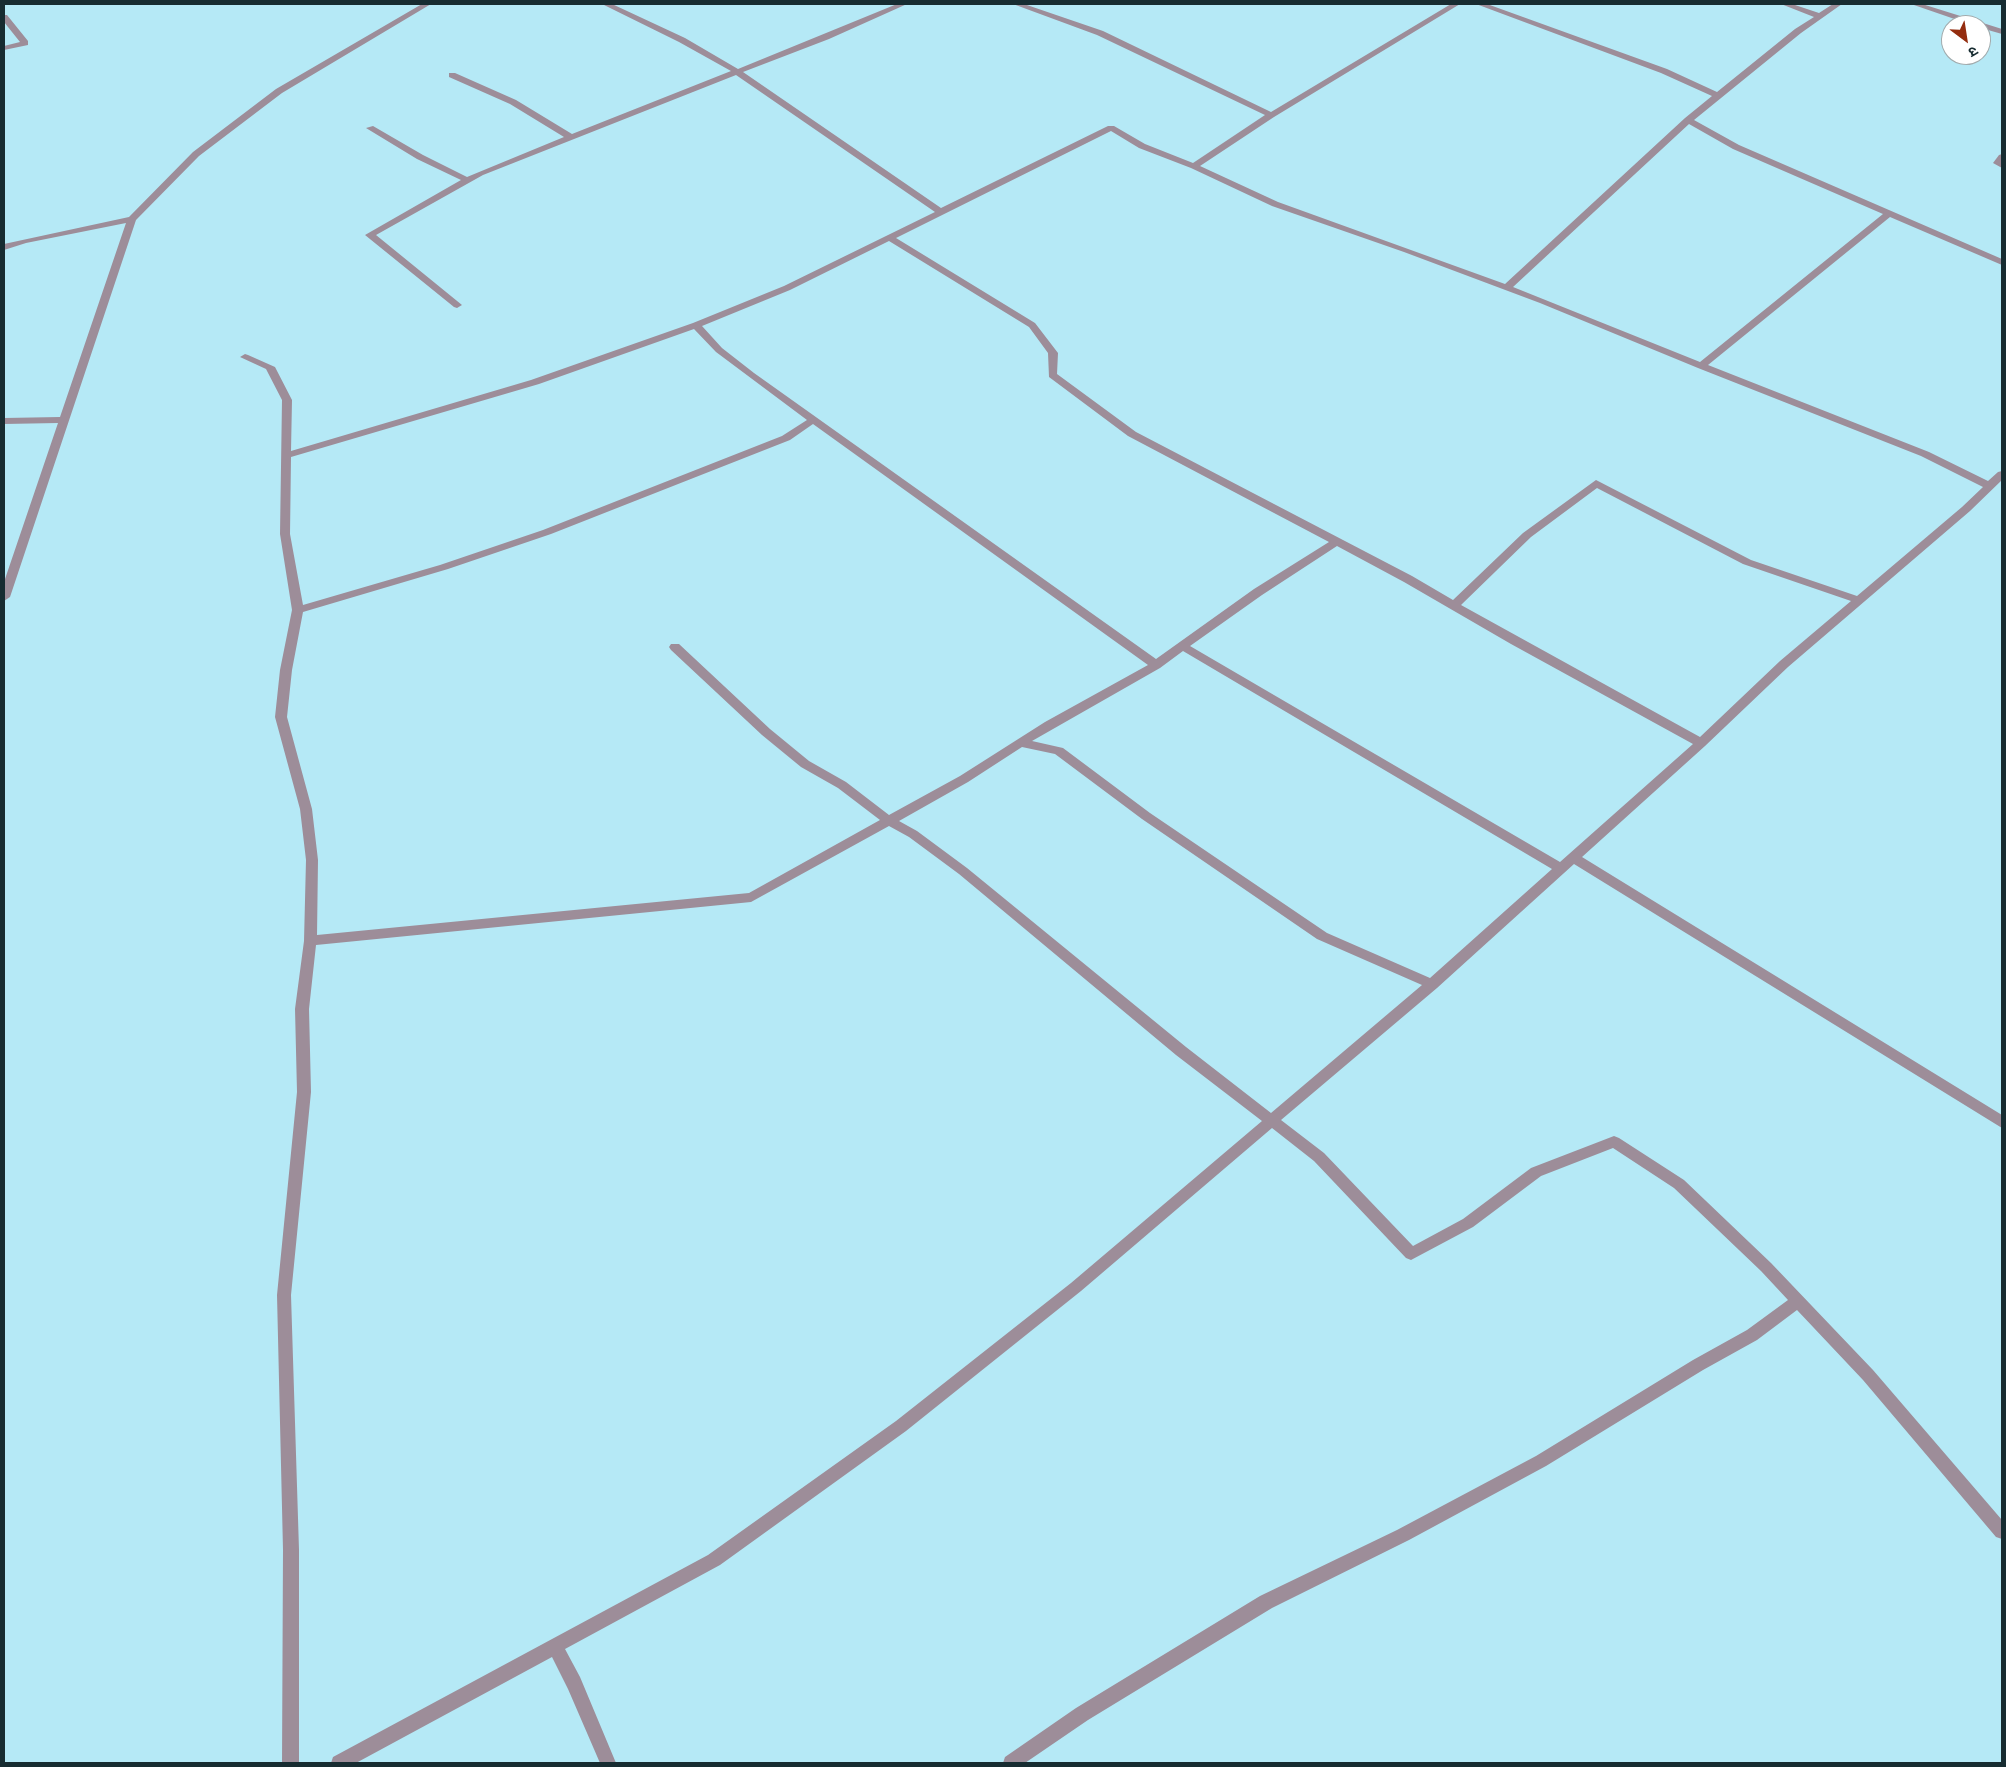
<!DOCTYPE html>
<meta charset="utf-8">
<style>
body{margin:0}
#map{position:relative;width:2006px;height:1767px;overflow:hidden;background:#b5e9f6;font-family:Mulish,"Noto Sans Devanagari",sans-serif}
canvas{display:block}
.frame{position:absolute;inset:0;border:5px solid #172c31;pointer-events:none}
.north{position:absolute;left:1941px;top:15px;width:50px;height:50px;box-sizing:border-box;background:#fff;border:1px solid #a2abad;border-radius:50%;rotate:149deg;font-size:14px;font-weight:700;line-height:20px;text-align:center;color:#172c31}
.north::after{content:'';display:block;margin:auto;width:18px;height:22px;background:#942d0f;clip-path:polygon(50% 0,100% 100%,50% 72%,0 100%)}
</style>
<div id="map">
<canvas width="2006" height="1767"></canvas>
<div class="frame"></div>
<div class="north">उ</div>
</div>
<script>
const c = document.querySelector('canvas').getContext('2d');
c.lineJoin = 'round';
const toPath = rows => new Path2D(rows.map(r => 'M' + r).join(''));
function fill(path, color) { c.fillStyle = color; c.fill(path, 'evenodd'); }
fill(toPath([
 [422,4,431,4,282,93,199,156,136,220,10,597,4,601,4,582,58,423,4,424,4,418,60,417,126,223,26,243,4,250,4,244,129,217,193,152,276,89,422,4],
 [602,4,612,4,685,38,738,69,897,4,907,4,829,39,743,72,941,208,1108,126,1114,126,1145,144,1193,163,1265,115,1097,35,1013,4,1024,4,1103,31,1271,112,1451,4,1460,4,1274,117,1200,166,1278,202,1505,284,1685,118,1712,96,1661,73,1476,4,1487,4,1667,69,1717,92,1795,29,1814,17,1781,4,1792,4,1819,13,1833,4,1842,4,1801,33,1694,120,1739,145,2002,259,2002,265,1890,217,1708,365,1929,452,1988,481,1998,472,2002,471,2002,480,1970,511,1788,667,1705,746,1582,857,2002,1115,2002,1128,1574,864,1437,988,1281,1120,1324,1153,1413,1246,1463,1219,1531,1168,1614,1136,1619,1138,1684,1180,1771,1263,1873,1370,2002,1520,2002,1539,1996,1537,1863,1380,1797,1310,1757,1340,1703,1370,1546,1466,1409,1540,1272,1608,1088,1720,1025,1763,1003,1763,1005,1757,1076,1708,1260,1596,1397,1530,1536,1456,1693,1360,1747,1330,1788,1300,1761,1271,1674,1188,1613,1148,1541,1176,1473,1227,1411,1260,1406,1258,1314,1161,1272,1128,1081,1291,906,1431,720,1565,565,1649,580,1677,616,1763,600,1763,568,1689,552,1657,356,1763,331,1763,333,1757,708,1555,896,1421,1071,1283,1262,1121,1176,1055,959,874,909,837,889,826,751,902,316,945,309,1009,311,1092,291,1295,299,1550,299,1763,282,1763,283,1550,277,1295,297,1092,295,1009,304,941,306,860,300,809,275,717,280,670,292,610,280,534,282,400,266,369,240,357,245,354,248,355,275,367,292,400,291,451,531,380,693,323,784,286,935,212,736,75,483,175,376,235,462,305,457,308,454,307,365,235,461,180,417,159,366,128,373,126,423,155,467,177,564,137,510,104,449,77,449,73,455,73,516,100,572,134,731,71,679,42,602,4],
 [1689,124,1733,149,1883,214,1700,362,1513,287,1689,124],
 [1111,131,1139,148,1191,168,1272,206,1404,252,1540,303,1698,368,1921,456,1983,487,1962,507,1857,596,1751,560,1596,480,1523,533,1453,600,1412,576,1136,432,1057,374,1058,353,1035,323,896,238,1111,131],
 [889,241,1029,327,1048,353,1049,377,1128,436,1329,542,1254,589,1156,659,754,373,722,348,702,326,790,290,889,241],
 [694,329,716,352,807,420,782,436,543,530,440,565,303,605,290,534,291,457,539,384,694,329],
 [813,424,1148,665,1045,722,960,776,889,815,846,782,809,761,770,729,679,644,671,644,669,647,671,650,762,735,801,767,838,788,880,820,749,893,317,935,318,860,312,809,287,717,292,670,303,612,448,569,551,534,790,440,813,424],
 [1597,488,1743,564,1851,601,1780,661,1700,737,1461,605,1531,537,1597,488],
 [1337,546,1404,582,1511,644,1693,744,1560,862,1190,646,1262,595,1337,546],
 [1183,651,1552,869,1430,978,1327,933,1150,813,1063,748,1032,741,1160,668,1183,651],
 [1022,747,1055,754,1142,819,1317,939,1422,985,1271,1113,1186,1047,967,868,917,831,899,821,968,782,1022,747],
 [1911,4,1922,4,2002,29,2002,34,1981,28,1981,25,1972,25,1911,4],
 [4,15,7,15,28,41,28,45,4,50,4,46,20,42,4,22,4,15],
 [2002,154,2002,168,1993,163,1999,155,2002,154]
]), '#9d8d99');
</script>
